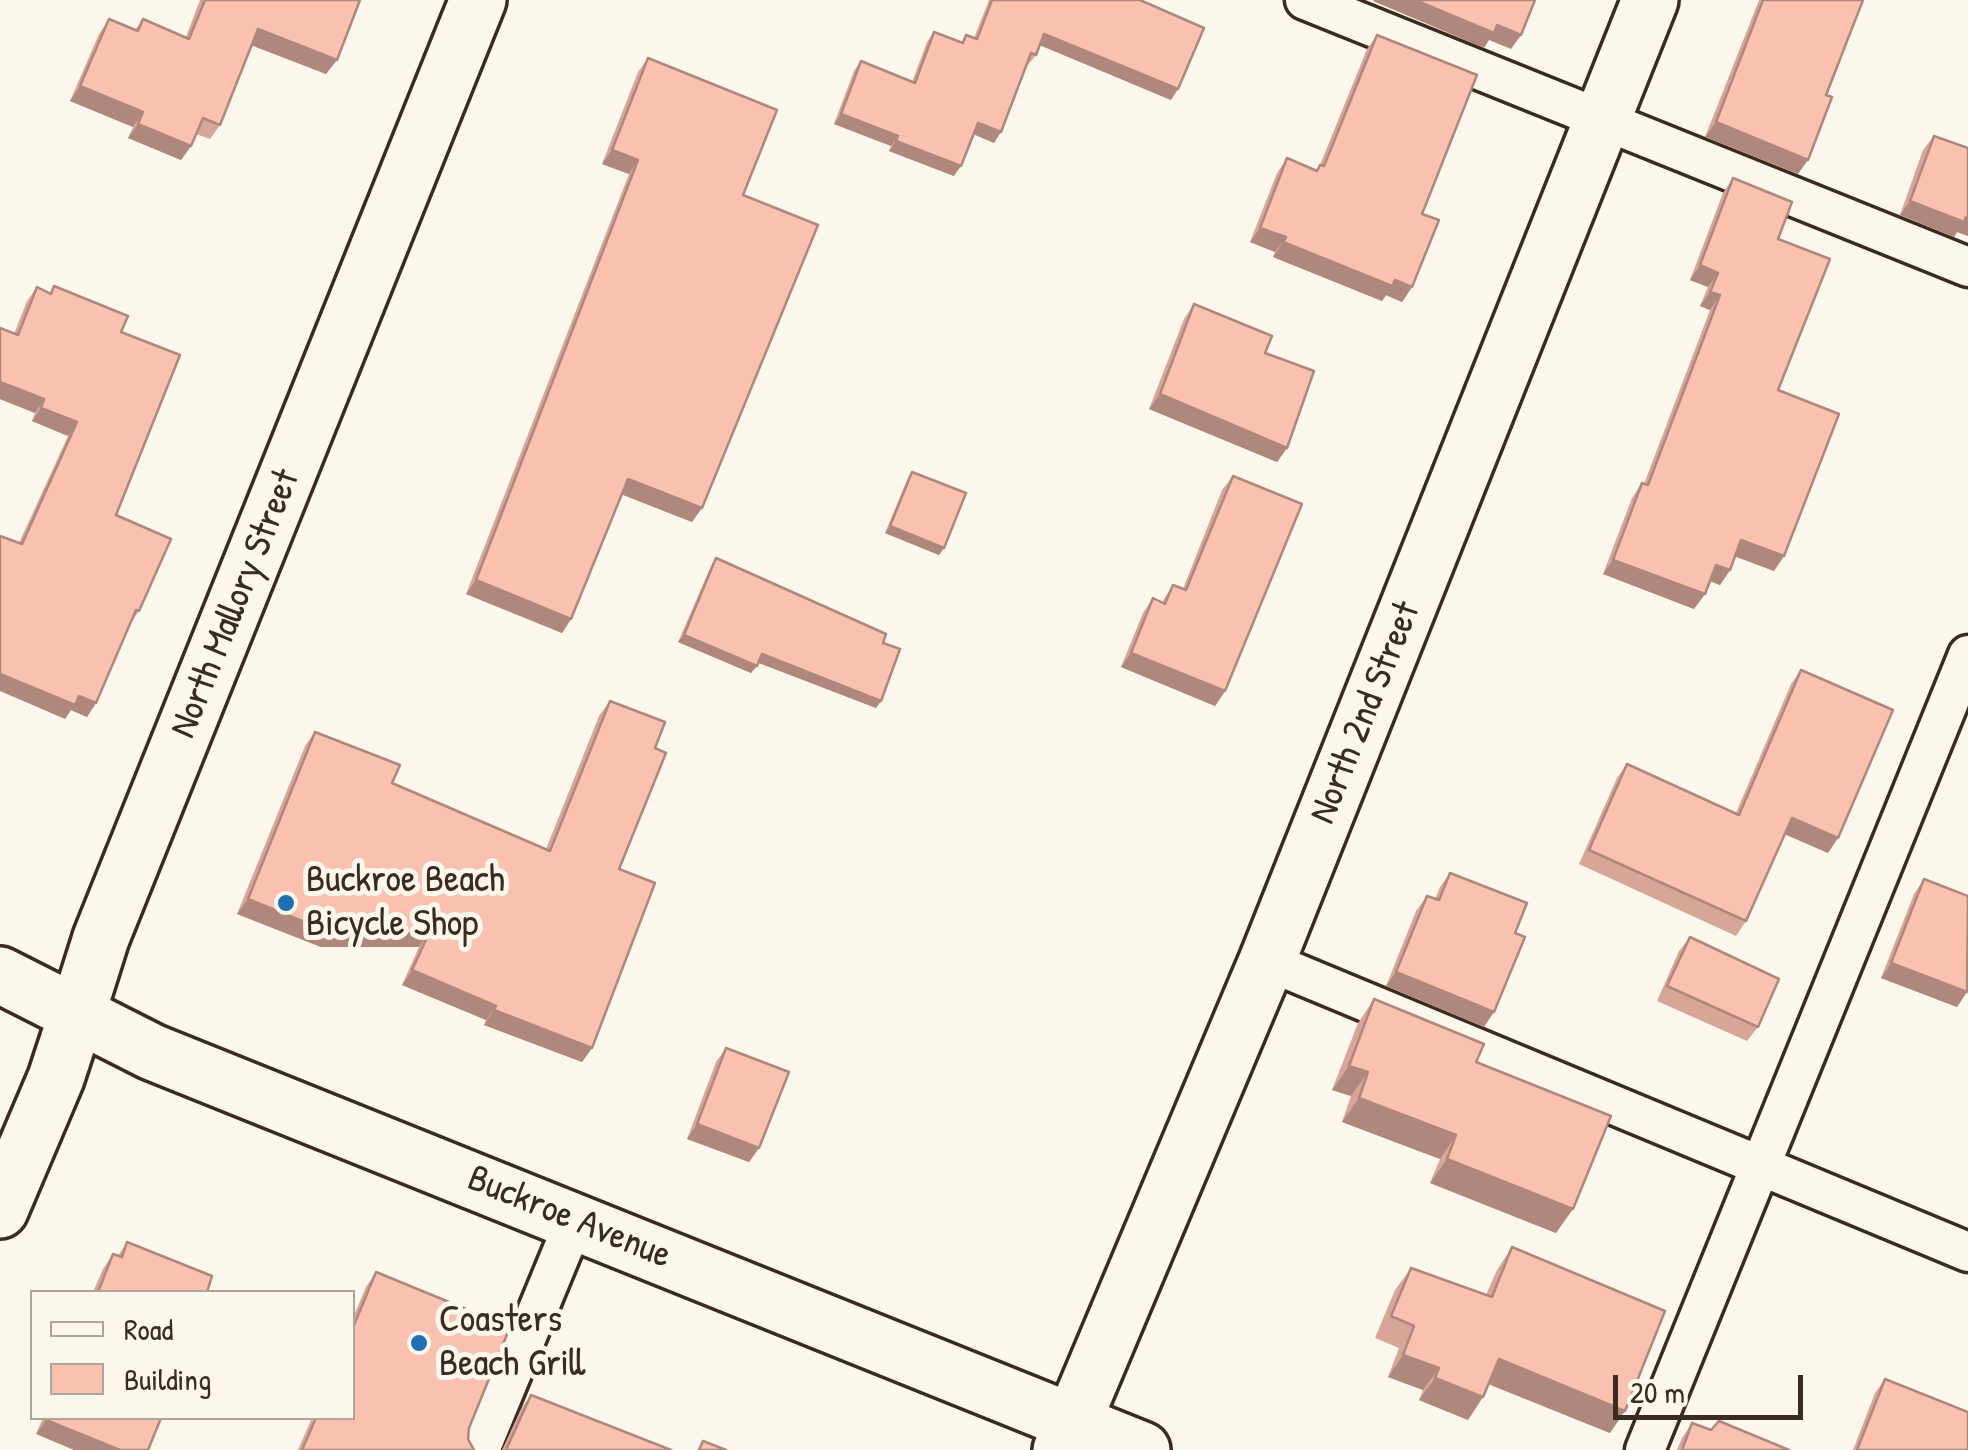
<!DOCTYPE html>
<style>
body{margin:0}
#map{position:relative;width:1968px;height:1450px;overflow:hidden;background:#fbf7ec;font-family:"Patrick Hand",sans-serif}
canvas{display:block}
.legend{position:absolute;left:30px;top:1290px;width:325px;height:130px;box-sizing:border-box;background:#fbf7ec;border:2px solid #aea59a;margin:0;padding:12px 18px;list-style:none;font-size:30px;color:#3b2a1e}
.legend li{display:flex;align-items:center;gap:20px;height:50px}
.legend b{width:50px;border:2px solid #aea59a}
.scale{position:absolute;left:1613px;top:1375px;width:190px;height:45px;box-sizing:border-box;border:5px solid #3b2a1e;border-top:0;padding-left:12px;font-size:30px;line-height:35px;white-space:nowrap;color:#3b2a1e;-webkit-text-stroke:8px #fbf7ec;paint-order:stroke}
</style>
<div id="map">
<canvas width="1968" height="1450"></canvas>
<ul class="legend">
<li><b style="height:12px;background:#fbf7ec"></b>Road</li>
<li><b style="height:28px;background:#fac1b1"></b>Building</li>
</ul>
<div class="scale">20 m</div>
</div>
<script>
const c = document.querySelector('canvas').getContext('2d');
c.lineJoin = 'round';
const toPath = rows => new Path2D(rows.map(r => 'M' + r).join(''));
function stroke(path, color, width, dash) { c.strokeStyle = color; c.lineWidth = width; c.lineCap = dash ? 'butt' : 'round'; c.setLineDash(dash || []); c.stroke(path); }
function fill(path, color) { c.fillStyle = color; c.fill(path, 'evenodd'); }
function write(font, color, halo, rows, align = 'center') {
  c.font = font + ' "Patrick Hand",sans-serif'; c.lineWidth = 10; c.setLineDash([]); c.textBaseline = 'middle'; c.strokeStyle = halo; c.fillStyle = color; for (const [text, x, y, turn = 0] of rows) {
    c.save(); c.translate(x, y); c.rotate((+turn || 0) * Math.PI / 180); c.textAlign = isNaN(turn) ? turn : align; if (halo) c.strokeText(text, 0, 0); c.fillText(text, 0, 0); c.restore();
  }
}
const lane = toPath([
 [1305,0,1968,267],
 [1267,961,1968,1252],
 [480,1450,575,1220],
 [1645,1450,1968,655]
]);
const street = toPath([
 [77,1014,101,938,478,0],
 [1061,1450,1267,961,1650,0]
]);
const secondary = toPath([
 [0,975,152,1052,1142,1450],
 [0,1210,56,1078,77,1014]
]);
stroke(lane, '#3b2a1e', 45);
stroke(street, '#3b2a1e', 62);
stroke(secondary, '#3b2a1e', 62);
stroke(lane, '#fbf7ec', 38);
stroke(street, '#fbf7ec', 55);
stroke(secondary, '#fbf7ec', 55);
fill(toPath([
 [200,0,360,0,326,74,252,45,220,125,210,139,196,134,191,146,181,160,128,138,133,127,70,101,99,34,109,19,135,30,143,19,186,37],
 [989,0,1140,0,1171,100,1040,45,1036,55,1028,65,1027,64,994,143,973,134,954,176,889,151,891,146,834,124,854,71,861,61,912,82,927,42,934,32,961,43,966,35,974,38],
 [1759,0,1863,0,1798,174,1705,137],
 [1377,35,1422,214,1412,287,1402,302,1386,295,1382,301,1273,257,1275,252,1250,242,1277,173,1287,158,1316,170,1320,165,1367,49],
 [648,58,743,195,692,522,621,494,571,619,562,633,466,594,629,174,602,164,638,72],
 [1934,136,1968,236,1957,232,1954,237,1900,215,1923,150],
 [1733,178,1778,239,1778,390,1784,556,1774,571,1735,556,1730,570,1720,585,1710,581,1705,594,1694,609,1603,574,1632,498,1642,483,1644,484,1710,310,1700,306,1708,287,1690,280,1723,193],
 [54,286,121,332,116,515,139,611,130,624,96,703,87,717,71,710,65,719,19,543,68,436,32,421,35,413,0,399,0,328,14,334,27,301,37,287,50,293],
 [1194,304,1265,353,1287,448,1277,462,1149,409,1184,319],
 [912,472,944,548,939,555,885,533,907,480],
 [1233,476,1225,691,1215,706,1121,667,1143,613,1153,598,1162,602,1173,585,1183,589,1222,490],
 [716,558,883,643,881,701,876,708,758,662,751,673,678,642,711,566],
 [1801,670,1828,853,1785,834,1746,921,1736,936,1579,864,1617,778,1627,764,1736,813,1791,684],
 [610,701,655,748,619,869,592,1048,582,1062,484,1025,486,1020,402,985,419,947,321,947,237,914,305,746,315,732,392,783,546,849,599,716],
 [1450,873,1515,933,1484,1027,1386,986,1416,911,1427,896,1435,899,1440,887],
 [1924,879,1957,1007,1881,978,1914,894],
 [1690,937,1758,1027,1747,1041,1657,1001,1679,951],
 [1374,999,1476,1062,1556,1233,1430,1183,1440,1159,1342,1122,1351,1096,1332,1090,1358,1023],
 [726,1048,759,1148,749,1162,687,1139,716,1062],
 [127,1242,207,1292,93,1292,103,1269,113,1254,118,1256],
 [1512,1247,1610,1433,1489,1384,1468,1420,1419,1400,1423,1390,1388,1377,1399,1348,1375,1338,1395,1290,1411,1268,1486,1295,1497,1270],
 [376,1272,469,1428,468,1439,474,1450,298,1450,312,1418,352,1418,352,1320,366,1287],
 [1885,1379,1968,1450,1853,1450,1875,1393],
 [531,1395,671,1450,502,1450,521,1409],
 [43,1418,161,1418,36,1434],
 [1692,1423,1711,1430,1789,1450,1677,1450,1682,1438]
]), '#d7a698');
fill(toPath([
 [1374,0,1415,0,1497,25,1521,35,1511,49,1489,40,1484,48,1373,1],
 [258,29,337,60,326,74,248,44],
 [1044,34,1178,89,1171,100,1037,44],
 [80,86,143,112,133,127,70,101],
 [841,114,898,136,891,146,834,124],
 [1716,122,1808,160,1798,174,1705,137],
 [978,123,1001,132,994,143,971,133],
 [138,124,191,146,181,160,128,138],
 [896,141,961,166,954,176,889,151],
 [612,150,638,160,629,174,602,164],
 [1910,201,1968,218,1968,236,1957,232,1954,237,1900,215],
 [1260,228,1286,237,1275,252,1250,242],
 [1283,242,1395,280,1412,287,1402,302,1386,295,1382,301,1273,257],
 [1700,265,1718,273,1708,287,1690,280],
 [1710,292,1720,295,1710,310,1700,306],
 [0,382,44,399,35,413,0,399],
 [1160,394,1287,448,1277,462,1149,409],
 [41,408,77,422,68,436,32,421],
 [628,479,702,508,692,522,618,493],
 [890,526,944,548,939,555,885,533],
 [1741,540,1784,556,1774,571,1731,555],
 [1613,560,1705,594,1694,609,1603,574],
 [1716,565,1730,570,1720,585,1705,579],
 [476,580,571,619,562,633,466,594],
 [684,635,757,666,751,673,678,642],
 [1131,653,1225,691,1215,706,1121,667],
 [762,654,881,701,876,708,756,662],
 [0,674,79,696,96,703,87,717,71,710,65,719,0,691],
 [1792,818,1838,838,1828,853,1782,833],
 [248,899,429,933,419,947,321,947,237,914],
 [1891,963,1967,992,1957,1007,1881,978],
 [412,970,496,1006,486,1020,402,985],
 [1396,972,1494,1012,1484,1027,1386,986],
 [494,1010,592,1048,582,1062,484,1025],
 [1349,1066,1368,1072,1351,1096,1332,1090],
 [1359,1098,1456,1135,1440,1159,1342,1122],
 [697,1124,759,1148,749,1162,687,1139],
 [1447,1159,1573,1209,1556,1233,1430,1183],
 [1403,1355,1439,1368,1423,1390,1388,1377],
 [1499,1359,1625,1411,1610,1433,1483,1382],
 [1435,1378,1483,1397,1468,1420,1419,1400],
 [46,1420,120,1450,74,1450,36,1434]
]), '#af877c');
const building = toPath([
 [205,0,360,0,337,60,258,29,220,125,203,118,191,146,138,124,143,112,80,86,109,19,138,31,143,19,189,39,205,0],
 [992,0,1140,0,1204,28,1178,89,1044,34,1036,55,1031,53,1001,132,978,123,961,166,896,141,898,136,841,114,861,61,915,83,934,32,963,43,966,35,977,39,992,0],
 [1415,0,1535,0,1521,35,1497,25,1494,33,1415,0],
 [1763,0,1863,0,1826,95,1832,97,1808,160,1716,122,1763,0],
 [1377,35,1477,75,1422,214,1439,220,1412,287,1395,280,1392,286,1283,242,1286,237,1260,228,1287,158,1317,171,1320,165,1324,166,1377,35],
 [648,58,777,110,743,195,818,225,702,508,628,479,571,619,476,580,638,160,612,150,648,58],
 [1934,136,1968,148,1968,218,1966,217,1964,222,1910,201,1934,136],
 [1733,178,1792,202,1778,239,1830,259,1778,390,1839,414,1784,556,1741,540,1730,570,1716,565,1705,594,1613,560,1642,483,1648,485,1720,295,1710,292,1718,273,1700,265,1733,178],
 [54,286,128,316,121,332,180,355,116,515,171,539,139,611,136,610,96,703,79,696,75,705,0,674,0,536,22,544,77,422,41,408,44,399,0,382,0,328,18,335,37,287,51,294,54,286],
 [1194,304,1272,336,1265,353,1314,371,1287,448,1160,394,1194,304],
 [912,472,966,493,944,548,890,526,912,472],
 [1233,476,1302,504,1225,691,1131,653,1153,598,1165,604,1173,585,1186,590,1233,476],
 [716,558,886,634,883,643,900,649,881,701,762,654,757,666,684,635,716,558],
 [1801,670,1893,710,1838,838,1792,818,1746,921,1589,850,1627,764,1739,815,1801,670],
 [610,701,665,722,655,748,666,753,619,869,655,883,592,1048,494,1010,496,1006,412,970,429,933,332,933,248,899,315,732,400,765,392,783,550,851,610,701],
 [1450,873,1527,903,1515,933,1525,937,1494,1012,1396,972,1427,896,1439,900,1450,873],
 [1924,879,1968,896,1967,992,1891,963,1924,879],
 [1690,937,1779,979,1758,1027,1667,986,1690,937],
 [1374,999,1484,1044,1476,1062,1611,1116,1573,1209,1447,1159,1456,1135,1359,1098,1368,1072,1349,1066,1374,999],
 [726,1048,789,1072,759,1148,697,1124,726,1048],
 [127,1242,212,1276,207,1292,98,1292,113,1254,122,1257,127,1242],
 [1512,1247,1665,1311,1625,1411,1499,1359,1483,1397,1435,1378,1439,1368,1403,1355,1414,1326,1391,1316,1411,1268,1492,1297,1512,1247],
 [376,1272,510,1327,469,1428,468,1439,474,1450,302,1450,316,1418,352,1418,352,1330,376,1272],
 [1885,1379,1968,1412,1968,1450,1857,1450,1885,1379],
 [531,1395,671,1450,506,1450,531,1395],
 [47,1418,161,1418,148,1450,120,1450,46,1420,47,1418],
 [1719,1421,1789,1450,1682,1450,1692,1423,1711,1430,1719,1421],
 [703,1441,726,1450,699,1450,703,1441]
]);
fill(building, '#fac1b1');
stroke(building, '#af877c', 2.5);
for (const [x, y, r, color] of [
 [286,903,10,"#1f6fb2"],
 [419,1343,10,"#1f6fb2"]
]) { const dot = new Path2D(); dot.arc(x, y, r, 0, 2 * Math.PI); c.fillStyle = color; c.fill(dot); stroke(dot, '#fbf7ec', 4); }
write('38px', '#3b2a1e', '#fbf7ec', [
 ["North Mallory Street",236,604,-68],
 ["North 2nd Street",1366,713,-68],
 ["Buckroe Avenue",569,1218,22]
]);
write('38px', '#3b2a1e', '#fbf7ec', [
 ["Buckroe Beach",306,881],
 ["Bicycle Shop",306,925],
 ["Coasters",439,1321],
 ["Beach Grill",439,1365]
], 'left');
</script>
